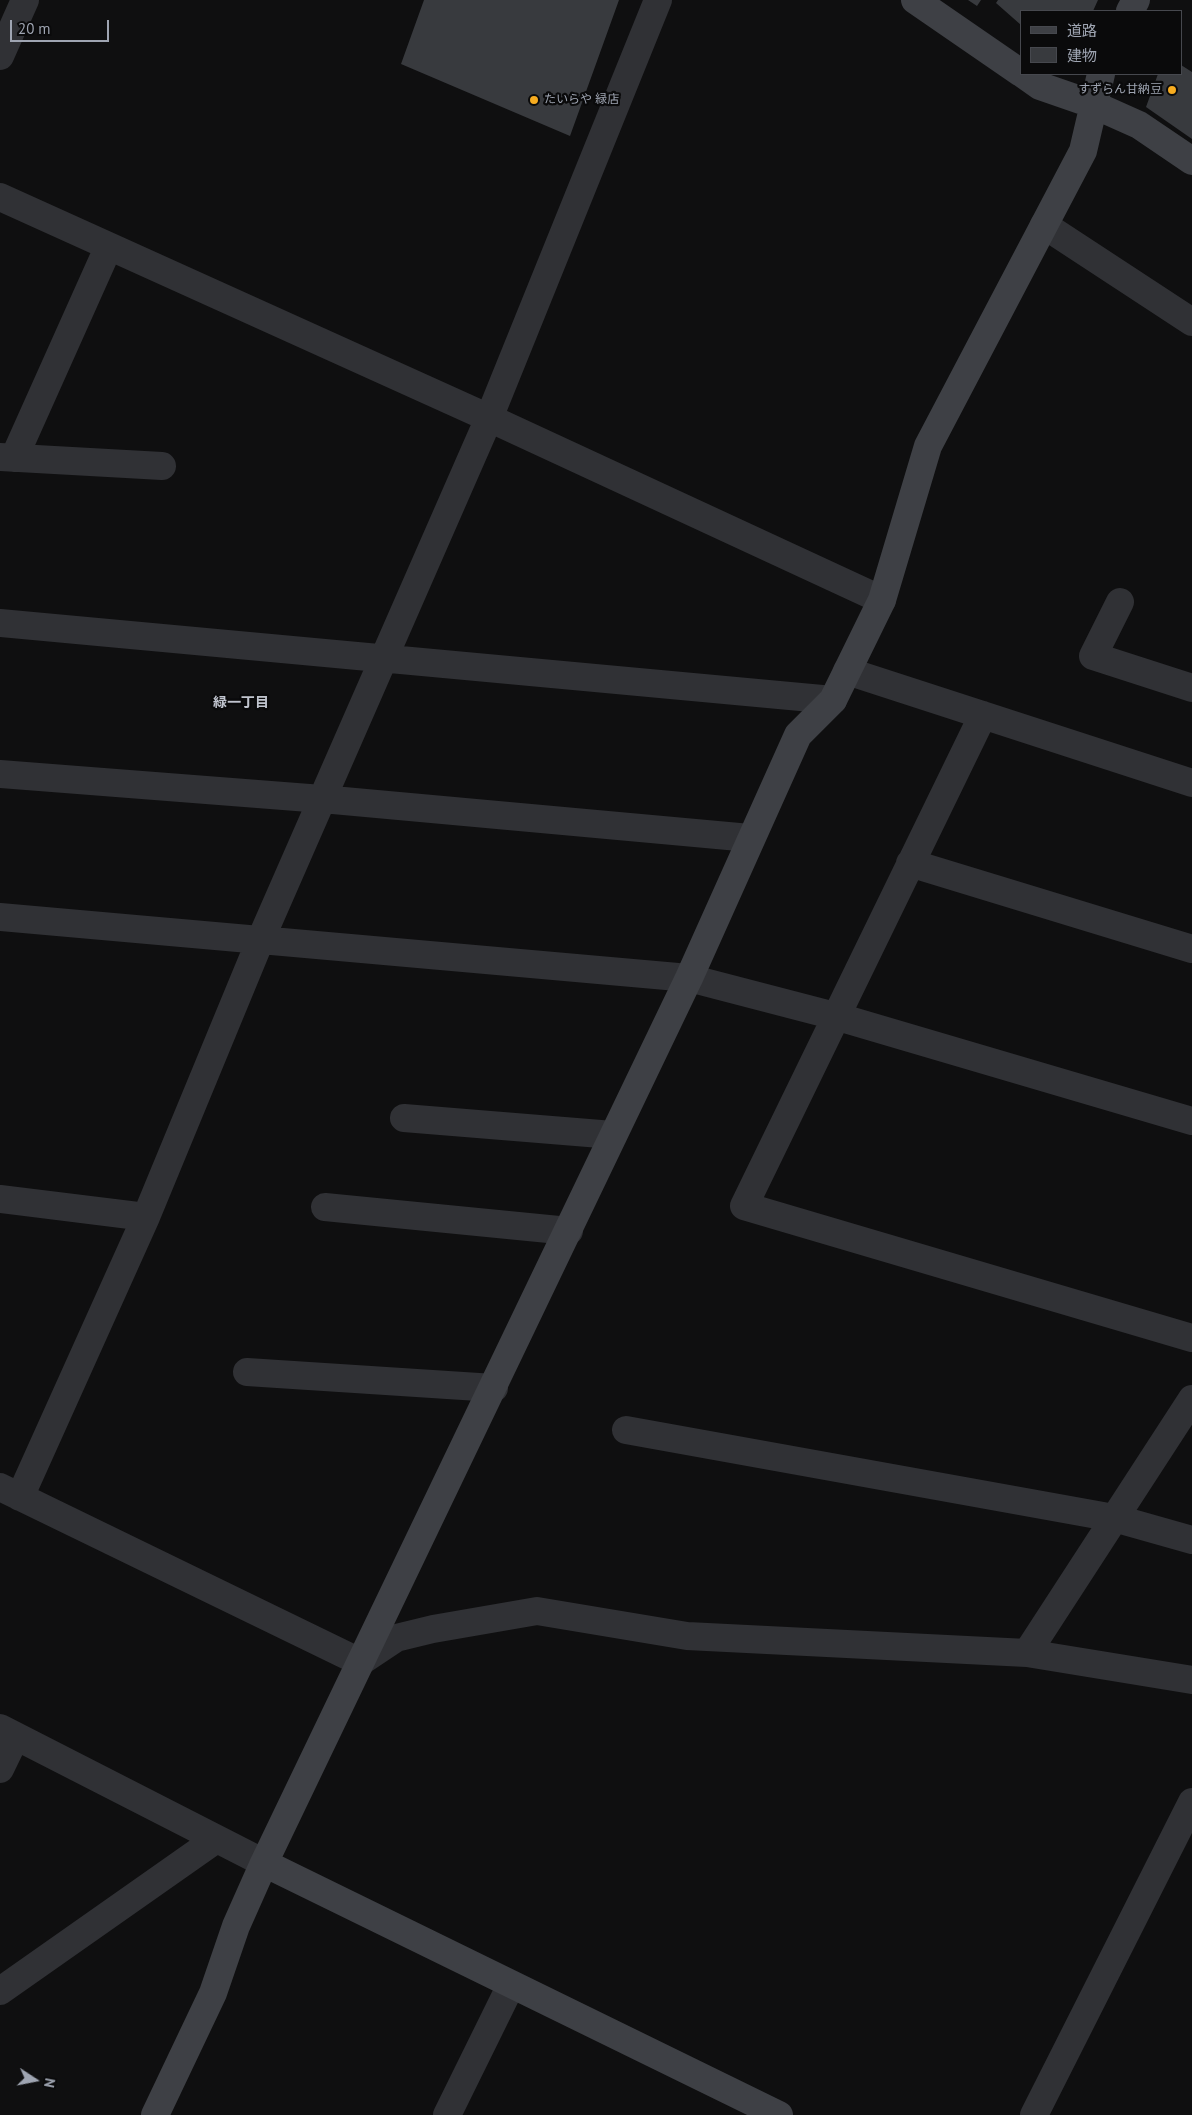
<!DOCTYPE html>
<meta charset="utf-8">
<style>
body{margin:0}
#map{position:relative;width:1192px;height:2115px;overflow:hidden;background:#0f0f10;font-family:"PT Sans","Noto Sans JP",sans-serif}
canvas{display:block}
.legend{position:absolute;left:1020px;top:10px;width:162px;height:65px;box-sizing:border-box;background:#0a0a0b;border:1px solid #46484e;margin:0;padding:6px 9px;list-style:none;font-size:15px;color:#9fa5b2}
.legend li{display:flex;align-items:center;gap:10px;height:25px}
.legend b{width:25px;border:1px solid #46484e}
.north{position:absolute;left:10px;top:2055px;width:50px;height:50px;-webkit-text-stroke:4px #0a0a0b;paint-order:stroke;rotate:101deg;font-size:14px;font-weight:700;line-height:20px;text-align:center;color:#9fa5b2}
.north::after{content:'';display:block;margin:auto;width:18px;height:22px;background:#9fa5b2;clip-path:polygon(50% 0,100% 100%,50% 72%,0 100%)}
.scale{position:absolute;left:10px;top:20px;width:99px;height:22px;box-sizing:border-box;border:2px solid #9fa5b2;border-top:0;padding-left:6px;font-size:15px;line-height:18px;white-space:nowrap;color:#9fa5b2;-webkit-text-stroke:4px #0a0a0b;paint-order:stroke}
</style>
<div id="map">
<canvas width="1192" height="2115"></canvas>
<ul class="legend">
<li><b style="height:6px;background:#3e4045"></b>道路</li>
<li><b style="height:14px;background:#383a3e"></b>建物</li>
</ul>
<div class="north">N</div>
<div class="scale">20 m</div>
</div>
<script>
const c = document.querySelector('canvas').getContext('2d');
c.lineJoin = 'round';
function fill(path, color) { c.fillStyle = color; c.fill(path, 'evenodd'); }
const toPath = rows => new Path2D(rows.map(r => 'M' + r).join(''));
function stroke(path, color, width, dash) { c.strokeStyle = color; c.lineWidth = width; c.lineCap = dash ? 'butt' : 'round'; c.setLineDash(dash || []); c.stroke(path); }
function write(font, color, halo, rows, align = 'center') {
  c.font = font + ' "PT Sans","Noto Sans JP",sans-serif'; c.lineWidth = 4.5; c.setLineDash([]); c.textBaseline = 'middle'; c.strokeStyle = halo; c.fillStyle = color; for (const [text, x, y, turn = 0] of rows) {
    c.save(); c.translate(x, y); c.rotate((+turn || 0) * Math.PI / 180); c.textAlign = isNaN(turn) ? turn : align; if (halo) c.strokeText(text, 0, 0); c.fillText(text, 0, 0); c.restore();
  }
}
fill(toPath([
 [424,0,619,0,570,136,401,64],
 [968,0,981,0,977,6],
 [998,0,1098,0,1093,11,1021,11,1021,25,996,3],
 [1181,65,1192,72,1192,139,1146,107,1158,74,1181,74]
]), '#383a3e');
stroke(toPath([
 [0,56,25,0],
 [0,197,489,418,882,600],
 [1044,225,1192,322],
 [0,457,162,466],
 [14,458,108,248],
 [1120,602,1093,656,1192,688],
 [0,623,833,700],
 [847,671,1192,783],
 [983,715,744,1206,1192,1338],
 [0,774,322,799,750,838],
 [910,863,1192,949],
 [0,917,689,978,835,1016,1192,1121],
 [404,1118,613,1135],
 [0,1199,146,1217],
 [325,1207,569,1231],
 [247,1372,494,1388],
 [626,1430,1114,1518,1192,1540],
 [0,1487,360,1662,396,1638,433,1629,537,1611,687,1636,1027,1653,1192,1680],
 [20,1497,146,1217,260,941,489,418,658,0],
 [1027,1653,1192,1399],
 [0,1728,264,1863],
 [0,1769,16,1736],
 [0,1991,215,1840],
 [447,2115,511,1985],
 [1034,2115,1192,1802]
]), '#303135', 28);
stroke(toPath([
 [915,0,1021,73],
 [1130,11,1136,0],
 [1023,74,1040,86,1092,104,1139,125,1192,161],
 [264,1863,779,2115],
 [155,2115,213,1993,236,1926,264,1863,689,978,798,735,833,700,882,600,928,446,1083,151,1101,74]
]), '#3e4045', 28);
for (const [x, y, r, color] of [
 [1172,90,5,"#f7ac20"],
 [534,100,5,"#f7ac20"]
]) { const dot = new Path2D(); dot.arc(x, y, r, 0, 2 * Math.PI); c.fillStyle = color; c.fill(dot); stroke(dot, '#0a0a0b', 2); }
write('12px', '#9fa5b2', '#0a0a0b', [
 ["すずらん甘納豆",1162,90],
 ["たいらや 緑店",544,100,"left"]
], 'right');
write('bold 14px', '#c0c4ce', '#0a0a0b', [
 ["緑一丁目",241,703]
]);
</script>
